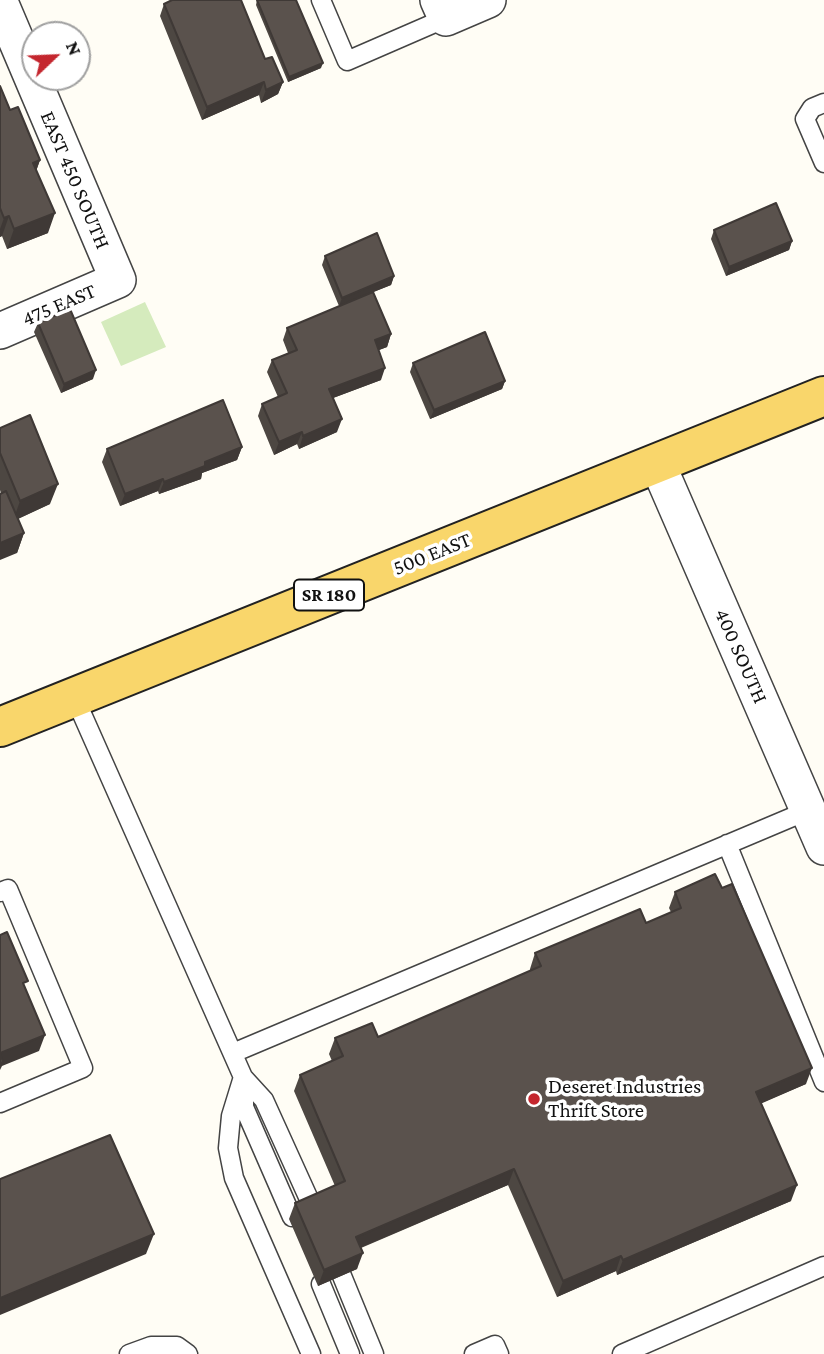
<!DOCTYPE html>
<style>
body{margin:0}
#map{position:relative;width:824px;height:1354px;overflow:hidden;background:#fffdf5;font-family:"Crimson Pro",serif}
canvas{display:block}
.north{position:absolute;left:21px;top:21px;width:70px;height:70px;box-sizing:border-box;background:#fff;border:2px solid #a0a0a0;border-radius:50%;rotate:67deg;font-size:19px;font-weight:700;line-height:28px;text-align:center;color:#111}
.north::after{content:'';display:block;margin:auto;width:24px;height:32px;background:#c4262e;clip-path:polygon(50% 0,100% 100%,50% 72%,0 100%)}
</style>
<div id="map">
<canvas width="824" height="1354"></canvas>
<div class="north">N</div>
</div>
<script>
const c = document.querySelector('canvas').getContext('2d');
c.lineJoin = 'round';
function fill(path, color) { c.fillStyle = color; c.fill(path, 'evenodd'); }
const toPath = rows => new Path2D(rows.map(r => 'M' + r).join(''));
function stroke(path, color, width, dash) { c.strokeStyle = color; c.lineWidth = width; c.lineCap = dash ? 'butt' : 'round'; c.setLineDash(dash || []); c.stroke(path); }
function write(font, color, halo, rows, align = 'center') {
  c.font = font + ' "Crimson Pro",serif'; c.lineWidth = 7; c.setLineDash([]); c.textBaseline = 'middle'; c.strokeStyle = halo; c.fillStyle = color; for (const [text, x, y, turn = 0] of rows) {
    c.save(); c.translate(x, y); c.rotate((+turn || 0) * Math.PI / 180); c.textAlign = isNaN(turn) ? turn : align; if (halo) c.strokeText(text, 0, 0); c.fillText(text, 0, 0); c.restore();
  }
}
fill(toPath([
 [145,302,166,347,121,366,101,322]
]), '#d5ebbd');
const service = toPath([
 [321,0,347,61,446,18],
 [824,103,812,108,805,119,824,163],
 [74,696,243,1077,231,1116,228,1148,234,1178,311,1354],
 [727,844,824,1082],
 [0,892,8,889,83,1068,0,1103],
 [233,1053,809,810],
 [243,1077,264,1100,313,1208],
 [244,1087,244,1107,292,1217],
 [342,1276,374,1354],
 [321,1284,350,1354],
 [129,1354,151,1346,177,1346,188,1354],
 [474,1354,495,1345,499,1354],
 [622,1354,824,1266]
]);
const minor = toPath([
 [438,0,446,18,488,0],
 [0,2,118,280,0,331],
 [658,465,824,847]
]);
const primary = toPath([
 [0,727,824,396]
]);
stroke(service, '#444', 21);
stroke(minor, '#444', 38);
stroke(primary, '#222', 42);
stroke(service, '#fff', 18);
stroke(minor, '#fff', 35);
stroke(primary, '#f9d66b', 38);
fill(toPath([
 [257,0,321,68,288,82,256,5],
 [164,4,265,59,283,82,278,94,261,103,259,95,202,120,160,16],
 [0,86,10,110,40,160,36,171,48,233,7,249,2,236,0,237],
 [714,230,792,241,789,250,726,276,711,239],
 [325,256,394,276,391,285,373,292,391,334,387,347,379,350,381,380,333,398,337,432,299,449,297,444,274,455,258,416,262,404,278,397,267,372,272,360,288,353,283,340,287,328,339,306,322,265],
 [38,323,93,379,61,393,34,332],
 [413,363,505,381,502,389,430,419,410,372],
 [0,428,50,504,18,519,24,533,17,553,0,490],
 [242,447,237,460,202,473,201,479,159,494,158,491,120,506,102,462,107,449],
 [675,892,806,1084,761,1103,791,1201,617,1275,616,1271,557,1297,508,1185,361,1248,357,1269,318,1286,289,1219,295,1203,335,1186,294,1091,300,1075,332,1061,329,1054,335,1038,378,1037,530,971,530,969,535,953,646,923,671,912,669,908]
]), '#4d4742');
fill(toPath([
 [323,63,321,68,288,82,289,77],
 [264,82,259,95,202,120,207,107],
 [283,82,278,94,261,103,266,90],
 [40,160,33,180,33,163],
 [55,213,48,233,7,249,14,229],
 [9,216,2,236,0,237,0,229,4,218],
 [792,241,789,250,726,276,729,267],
 [394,276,391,285,339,306,342,298],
 [391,334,387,347,371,353,375,340],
 [385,368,381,380,325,401,329,389],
 [96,370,93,379,61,393,64,384],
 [505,381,502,389,430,419,434,410],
 [342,419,337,432,299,449,303,436],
 [302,432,297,444,274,455,279,442],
 [242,447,237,460,202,473,201,479,159,494,164,482,205,462],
 [163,479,158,491,120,506,125,494],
 [58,484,50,504,13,521,20,501],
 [24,533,17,553,0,560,0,543],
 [45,1035,39,1051,2,1066,0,1070,0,1053],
 [812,1068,806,1084,751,1108,756,1092],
 [514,1169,508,1185,350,1252,356,1237],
 [797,1185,791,1201,617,1275,623,1260],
 [154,1234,146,1254,0,1315,0,1298],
 [363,1253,357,1269,318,1286,324,1270],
 [621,1256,616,1271,557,1297,563,1281]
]), '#3f3936');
const building = toPath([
 [172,0,241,0,265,59,272,57,283,82,266,90,264,82,207,107,164,4,172,0],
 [257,0,296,0,323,63,289,77,257,0],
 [0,86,10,110,18,107,40,160,33,163,55,213,14,229,9,216,4,218,0,208,0,86],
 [776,203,792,241,729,267,714,230,776,203],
 [377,233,394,276,342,298,325,256,377,233],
 [373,292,391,334,375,340,385,368,329,389,342,419,303,436,302,432,279,442,262,404,287,393,272,360,297,350,287,328,373,292],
 [70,309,96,370,64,384,38,323,70,309],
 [485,332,505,381,434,410,413,363,485,332],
 [223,400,242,447,205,462,205,466,164,482,163,479,125,494,107,449,223,400],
 [30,415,58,484,20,501,0,453,0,428,30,415],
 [6,491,24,533,0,543,0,494,6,491],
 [715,874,722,888,732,884,812,1068,756,1092,797,1185,623,1260,621,1256,563,1281,514,1169,356,1237,363,1253,324,1270,295,1203,345,1181,300,1075,343,1056,335,1038,372,1023,378,1037,541,966,535,953,640,909,646,923,681,908,675,892,715,874],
 [7,932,28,981,23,983,45,1035,0,1053,3,1062,0,1063,0,935,7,932],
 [110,1135,154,1234,0,1298,0,1179,110,1135]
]);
fill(building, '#5a524d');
stroke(building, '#3f3936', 2);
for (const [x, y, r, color] of [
 [534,1099,7,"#c4262e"]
]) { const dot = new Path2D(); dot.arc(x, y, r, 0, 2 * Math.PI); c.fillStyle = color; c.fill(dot); stroke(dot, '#fff', 2.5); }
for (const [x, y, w] of [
 [329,595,70]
]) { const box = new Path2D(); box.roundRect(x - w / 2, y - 15.5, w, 31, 5); c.fillStyle = '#fff'; c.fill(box); stroke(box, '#111', 2); }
write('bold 19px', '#111', null, [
 ["SR 180",329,595]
]);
write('21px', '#111', '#fff', [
 ["EAST 450 SOUTH",75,180,67],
 ["475 EAST",59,305,-23],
 ["500 EAST",432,554,-22],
 ["400 SOUTH",741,656,66]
]);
write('21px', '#111', '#fff', [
 ["Deseret Industries",548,1087],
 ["Thrift Store",548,1111]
], 'left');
</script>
